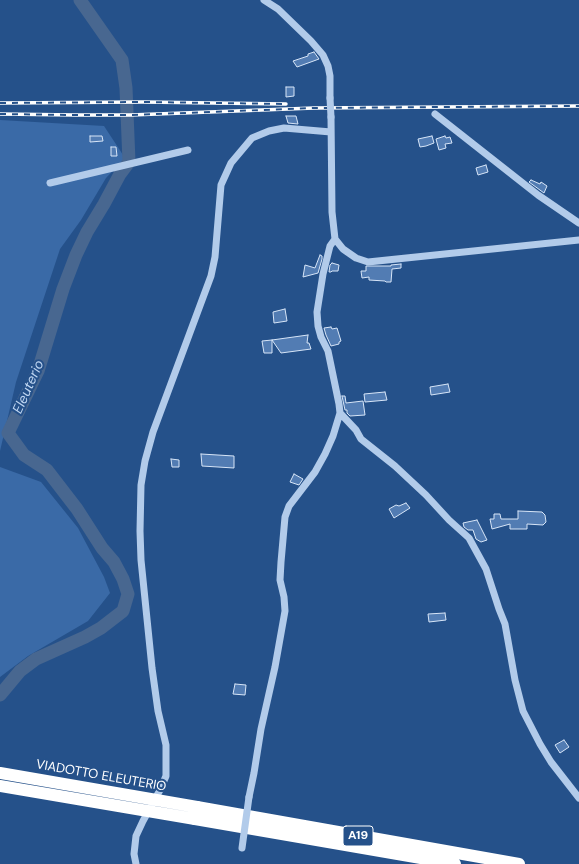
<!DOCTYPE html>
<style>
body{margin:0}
canvas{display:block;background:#25518a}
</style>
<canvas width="579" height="864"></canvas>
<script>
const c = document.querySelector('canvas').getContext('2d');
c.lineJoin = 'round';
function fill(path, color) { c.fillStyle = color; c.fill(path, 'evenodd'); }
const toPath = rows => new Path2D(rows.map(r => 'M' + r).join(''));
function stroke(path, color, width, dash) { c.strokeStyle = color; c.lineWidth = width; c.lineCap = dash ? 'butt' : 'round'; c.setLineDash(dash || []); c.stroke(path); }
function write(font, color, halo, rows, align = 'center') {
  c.font = font + ' "DM Sans",sans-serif'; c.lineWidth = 4; c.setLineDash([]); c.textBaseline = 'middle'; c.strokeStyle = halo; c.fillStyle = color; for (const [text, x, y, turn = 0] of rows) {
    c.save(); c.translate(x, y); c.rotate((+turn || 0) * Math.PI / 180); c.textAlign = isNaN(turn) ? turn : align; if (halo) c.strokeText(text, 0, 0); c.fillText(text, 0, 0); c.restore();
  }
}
fill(toPath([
 [0,120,104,126,125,158,106,178,81,220,60,249,16,382,0,451],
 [0,467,41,482,78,528,104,577,110,593,88,621,28,656,0,677]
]), '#3a6aa7');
stroke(toPath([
 [0,695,20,671,36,659,85,637,101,628,123,611,128,594,123,579,114,562,102,548,77,509,47,470,24,455,8,433,38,371,63,289,76,255,87,232,104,204,120,174,129,162,126,88,122,60,80,0]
]), '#486790', 13);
const building = toPath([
 [314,52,319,59,297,67,293,61,308,56,308,54,314,52],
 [286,87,294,87,294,96,286,97,286,87],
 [286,116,296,116,298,124,288,123,286,116],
 [90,136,102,136,103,141,90,142,90,136],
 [432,136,434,143,426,146,420,147,418,139,432,136],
 [445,136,446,138,450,137,452,143,445,144,446,148,439,150,436,139,445,136],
 [111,147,116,147,117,156,111,156,111,147],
 [486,165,488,172,478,175,476,168,486,165],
 [531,180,540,184,541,182,547,186,544,193,529,182,531,180],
 [320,255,322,256,322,259,318,273,303,277,305,265,315,268,320,255],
 [332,263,339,265,338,271,332,271,331,272,329,272,330,265,332,263],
 [401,264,401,268,392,269,391,282,386,282,385,281,369,280,369,277,362,278,361,271,366,271,366,266,391,266,391,265,401,264],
 [285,309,287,321,274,323,273,312,285,309],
 [331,327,332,329,337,328,341,341,339,342,339,344,331,346,326,335,324,328,331,327],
 [308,335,307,343,309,343,311,349,281,353,272,340,308,335],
 [272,340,272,353,264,353,262,341,272,340],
 [448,384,450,392,431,395,430,387,448,384],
 [385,392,387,400,365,402,364,394,385,392],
 [342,396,345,396,346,403,363,401,365,415,350,416,347,413,347,410,345,410,342,396],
 [201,454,234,456,234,468,202,466,201,454],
 [171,459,179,460,179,467,172,467,171,459],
 [294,474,303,479,299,485,290,482,294,474],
 [406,503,410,508,394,518,389,509,396,505,399,506,406,503],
 [518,511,542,512,545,515,546,522,543,525,527,524,527,529,510,529,510,524,492,529,490,519,494,519,494,514,500,514,501,519,518,519,518,511],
 [477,520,487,540,481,542,476,539,473,530,468,530,464,527,463,523,477,520],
 [445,613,446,620,429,622,428,614,445,613],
 [235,684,246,685,245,695,233,694,235,684],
 [564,740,569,747,560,753,555,745,564,740]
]);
fill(building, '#527cb3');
stroke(building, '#d7e5f7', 1);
stroke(toPath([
 [264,0,278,9,311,41,323,55,328,66,330,76,330,98],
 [435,114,524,184,538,195,579,223],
 [331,117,332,212,335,239,343,249,356,258,368,262,579,240],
 [50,183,188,150],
 [340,413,356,430,361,439,395,466,426,495,449,520,469,538,486,569,499,609,505,624,515,680,523,711,540,744,551,762,579,798],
 [249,797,254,773,261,729,275,667,285,611,284,597,280,580,281,562,285,517,289,506,315,472,325,454,333,436,340,413,339,404,328,351,321,337,318,326,317,312,323,274,330,246,335,239],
 [136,864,134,854,136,836,143,821,160,790,166,776,166,745,158,711,152,668,141,560,140,531,141,485,145,461,153,432,211,276,215,257,221,185,231,163,252,138,269,131,284,128,331,132]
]), '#b2cbea', 7);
stroke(toPath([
 [197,807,519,864],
 [195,819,455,864]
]), '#fff', 12);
const rail = toPath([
 [0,103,143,102,286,104],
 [0,114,75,115,131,115,314,108,579,106]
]);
stroke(rail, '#fff', 3.5);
stroke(rail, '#25518a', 2, [6]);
stroke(toPath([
 [330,98,331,117],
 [242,848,249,797]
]), '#b2cbea', 7);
stroke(toPath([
 [0,773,197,807],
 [0,786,195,819]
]), '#fff', 12);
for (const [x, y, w] of [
 [358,836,30]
]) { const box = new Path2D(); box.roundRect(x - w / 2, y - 10, w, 20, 3); c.fillStyle = '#25518a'; c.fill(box); stroke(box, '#fff', 1); }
write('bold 12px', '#fff', null, [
 ["A19",358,836]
]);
write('13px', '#fff', '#25518a', [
 ["VIADOTTO ELEUTERIO",101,776,10]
]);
write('italic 14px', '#bed5f1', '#25518a', [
 ["Eleuterio",29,387,-66]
]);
</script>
